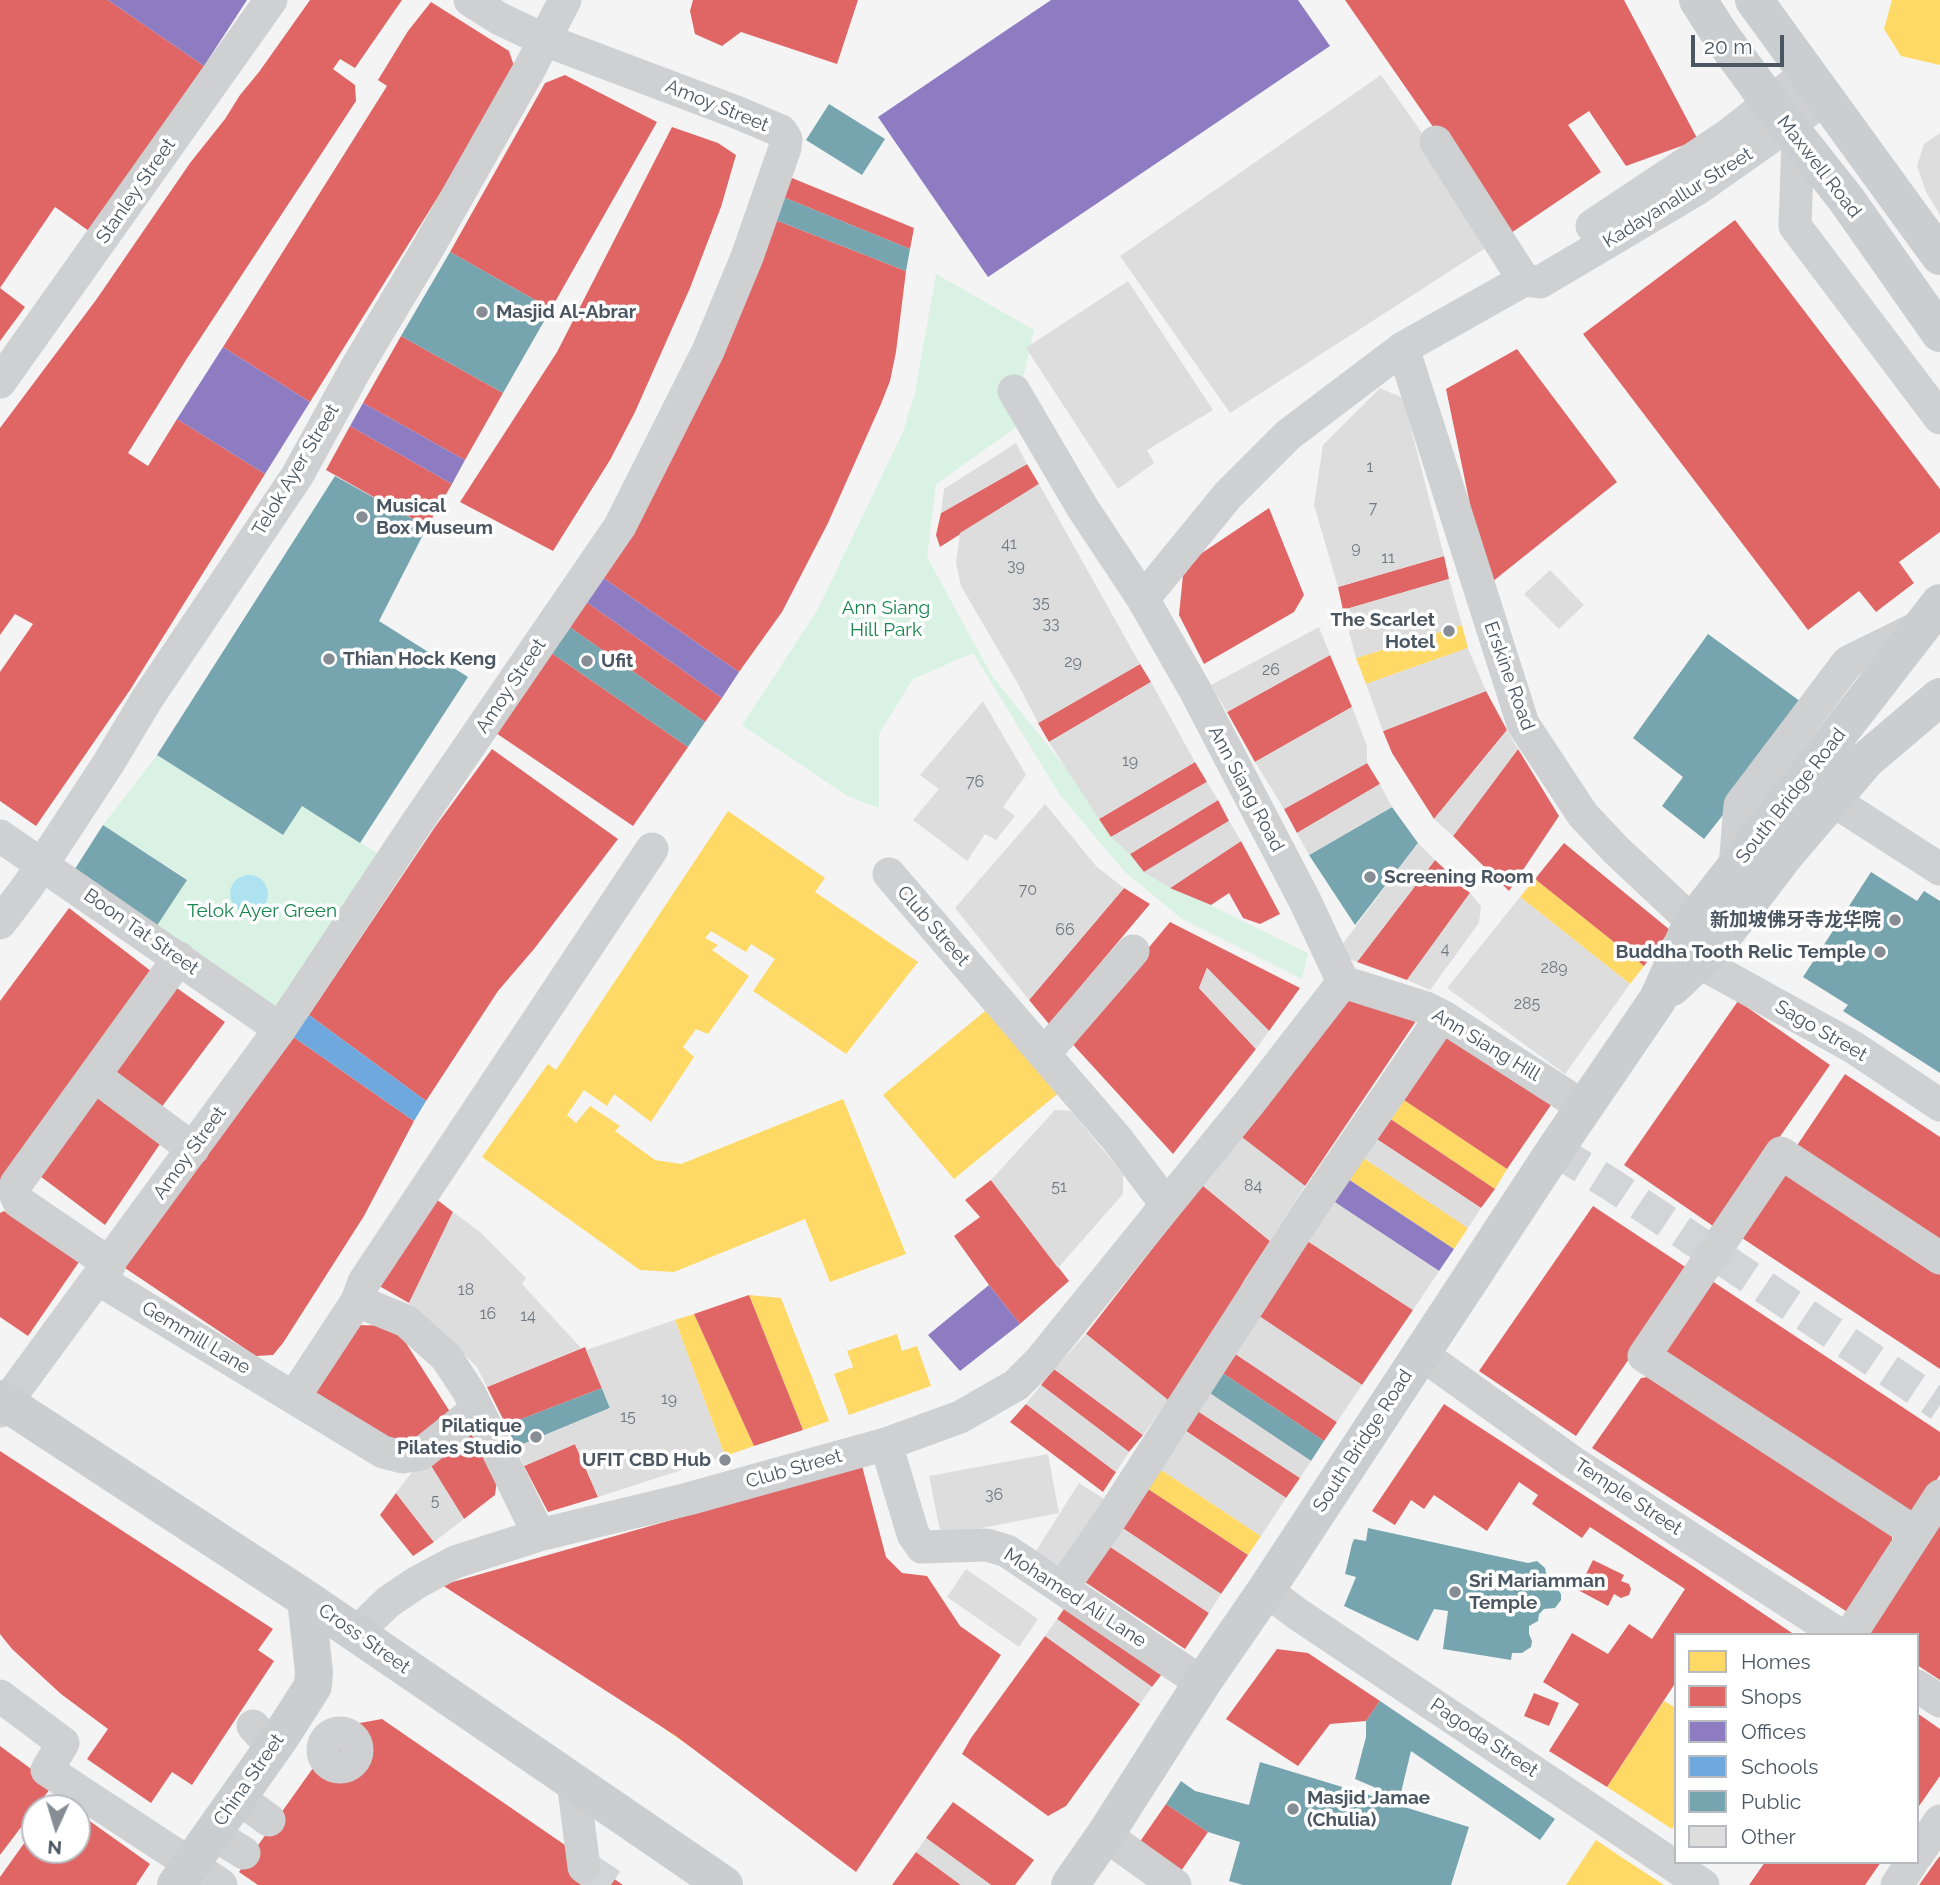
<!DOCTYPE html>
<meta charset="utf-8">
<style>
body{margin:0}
#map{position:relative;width:1940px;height:1885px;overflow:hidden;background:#f4f4f4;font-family:Raleway,sans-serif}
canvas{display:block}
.legend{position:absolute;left:1674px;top:1633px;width:245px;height:231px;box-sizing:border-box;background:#fff;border:2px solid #b7bbc0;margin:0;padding:9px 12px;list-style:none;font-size:21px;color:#4a5661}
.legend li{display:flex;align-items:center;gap:14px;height:35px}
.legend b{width:35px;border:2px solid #b7bbc0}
.north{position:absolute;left:21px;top:1794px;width:70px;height:70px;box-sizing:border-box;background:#fff;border:2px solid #b7bbc0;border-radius:50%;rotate:184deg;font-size:19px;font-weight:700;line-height:28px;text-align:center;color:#4a5661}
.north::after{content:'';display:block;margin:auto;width:24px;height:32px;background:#868d94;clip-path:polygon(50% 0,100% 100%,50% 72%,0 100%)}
.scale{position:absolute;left:1691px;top:35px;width:93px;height:32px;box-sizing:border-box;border:4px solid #4a5661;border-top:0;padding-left:9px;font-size:21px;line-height:24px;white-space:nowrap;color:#4a5661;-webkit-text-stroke:5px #fff;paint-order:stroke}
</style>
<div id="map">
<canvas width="1940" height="1885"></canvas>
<ul class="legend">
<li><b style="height:19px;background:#ffd966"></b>Homes</li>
<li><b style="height:19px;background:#e06666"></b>Shops</li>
<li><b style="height:19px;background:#8e7cc3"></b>Offices</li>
<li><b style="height:19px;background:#6fa8dc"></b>Schools</li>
<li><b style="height:19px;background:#76a5af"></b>Public</li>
<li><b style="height:19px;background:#ddddde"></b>Other</li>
</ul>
<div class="north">N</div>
<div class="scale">20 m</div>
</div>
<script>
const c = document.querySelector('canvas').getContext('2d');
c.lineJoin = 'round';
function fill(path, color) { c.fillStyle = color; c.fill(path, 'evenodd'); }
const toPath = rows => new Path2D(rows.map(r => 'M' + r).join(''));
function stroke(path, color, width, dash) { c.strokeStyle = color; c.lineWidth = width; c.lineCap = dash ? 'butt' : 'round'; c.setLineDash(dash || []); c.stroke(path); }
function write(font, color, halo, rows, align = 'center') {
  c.font = font + ' Raleway,"Noto Sans SC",sans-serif'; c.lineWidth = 7; c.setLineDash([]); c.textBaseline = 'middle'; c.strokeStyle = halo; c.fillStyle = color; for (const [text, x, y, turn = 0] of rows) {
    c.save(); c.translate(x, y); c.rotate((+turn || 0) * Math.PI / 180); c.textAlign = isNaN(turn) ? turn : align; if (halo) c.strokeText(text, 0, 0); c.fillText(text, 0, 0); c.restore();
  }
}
fill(toPath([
 [936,274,1034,330,1019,396,1022,423,936,484,927,557,992,676,1100,810,1165,883,1308,953,1302,979,1182,919,1125,872,1060,795,973,653,913,679,879,734,879,808,847,796,742,725,817,611,903,432,915,393],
 [157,755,282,835,302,806,391,862,280,1029,156,927,187,879,103,825]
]), '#d9f2e3');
fill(toPath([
 '230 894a19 19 0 1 1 38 0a19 19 0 1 1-38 0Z'
]), '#aee2f0');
fill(toPath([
 [1892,0,1940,0,1940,65,1901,56,1884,29],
 [1462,625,1468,648,1366,684,1356,658],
 [728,811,825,878,815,892,918,962,846,1054,753,991,775,959,751,944,746,952,711,931,705,938,718,945,712,950,749,976,708,1034,696,1029,683,1047,694,1057,651,1122,614,1094,607,1106,584,1090,567,1115,576,1123,590,1106,620,1126,615,1131,655,1160,681,1164,843,1099,906,1254,830,1282,805,1219,674,1272,640,1270,482,1157,548,1064,556,1070],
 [1535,879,1644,966,1630,984,1520,897],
 [995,1003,1066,1087,954,1179,883,1095],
 [1401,1098,1507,1169,1495,1189,1389,1118],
 [1362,1157,1468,1228,1454,1249,1348,1179],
 [749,1295,781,1298,829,1421,803,1430],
 [694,1314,754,1446,725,1456,675,1320],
 [897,1334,902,1351,917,1346,931,1386,849,1415,834,1374,853,1367,847,1351],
 [1154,1465,1261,1536,1248,1555,1142,1485],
 [844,1574,985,1672,854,1859,666,1730,657,1637,676,1610,773,1676],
 [1664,1701,1676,1708,1676,1823,1672,1829,1607,1787],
 [1596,1840,1621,1857,1664,1885,1566,1885]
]), '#ffd966');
fill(toPath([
 [0,0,108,0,204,66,89,231,55,207,0,288,25,307,0,341],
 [310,0,402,0,355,68,340,59,333,69,355,85,356,101,186,360,128,453,148,466,177,419,265,474,130,690,36,826,0,801,0,672,33,624,15,614,0,635,0,428,96,300,190,163,225,119,240,95,259,72],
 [693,0,858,0,837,64,741,32,722,46,695,34,690,11],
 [1345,0,1624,0,1698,140,1626,166,1589,111,1568,125,1601,172,1508,235],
 [431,2,509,51,514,66,489,115,310,402,223,347,387,86,378,80,408,31],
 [565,75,657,122,551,309,450,252,545,83],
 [672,127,718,143,736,155,721,207,690,288,635,412,610,460,553,551,460,502,557,352],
 [792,178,914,228,910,249,783,197],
 [773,219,906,271,896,352,890,381,881,404,828,523,782,612,739,672,602,577],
 [1735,220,1940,489,1940,532,1899,562,1914,583,1876,612,1859,591,1808,630,1583,334],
 [401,336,503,393,465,460,363,403],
 [1517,349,1617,482,1487,586,1446,389],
 [350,426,452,484,427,527,326,470],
 [1027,464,1039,484,940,547,936,535,941,513],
 [1269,508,1304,595,1294,612,1204,664,1179,615,1184,565],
 [1444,556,1449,579,1343,610,1338,587],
 [585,601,722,698,705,722,568,626],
 [550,652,688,747,633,826,493,731],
 [1330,655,1352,707,1255,762,1227,712],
 [1140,664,1151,682,1049,742,1038,723],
 [1486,691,1507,730,1434,819,1392,753,1383,731],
 [492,749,618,839,534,949,498,991,426,1101,309,1015,435,827],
 [1518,749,1559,816,1509,891,1453,836],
 [1195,762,1207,782,1111,837,1099,819],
 [1367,763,1380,784,1297,833,1284,809],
 [1218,800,1229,821,1144,872,1130,854],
 [1241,841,1280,914,1260,924,1243,918,1229,893,1211,905,1170,888],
 [1564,843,1670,930,1644,966,1535,879],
 [1435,860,1470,893,1407,980,1357,962],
 [1124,888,1150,904,1049,1024,1029,1000],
 [69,908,156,975,0,1191,0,1001],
 [1170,922,1300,988,1269,1031,1207,968,1199,988,1256,1049,1173,1154,1067,1038,1127,974],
 [174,986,225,1022,158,1112,113,1069],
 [1356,998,1416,1021,1305,1186,1239,1135,1337,1003],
 [1738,1001,1830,1065,1716,1228,1624,1165],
 [1447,1032,1553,1102,1507,1169,1401,1098],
 [292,1036,414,1121,364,1216,283,1343,273,1355,256,1356,122,1266],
 [1845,1074,1940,1137,1940,1248,1794,1150],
 [95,1095,162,1141,105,1225,32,1170],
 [1389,1118,1495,1189,1481,1208,1375,1138],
 [1784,1164,1940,1267,1940,1369,1736,1234],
 [991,1180,1069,1281,1020,1324,989,1285,954,1236,980,1217,965,1200],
 [1202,1185,1270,1241,1245,1279,1223,1319,1168,1400,1086,1334],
 [427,1192,453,1212,409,1303,374,1283],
 [1593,1206,1690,1270,1576,1436,1479,1371],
 [4,1211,79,1262,28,1336,0,1317,0,1213],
 [1306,1240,1413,1310,1362,1385,1256,1314],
 [1709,1279,1940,1432,1940,1475,1915,1512,1897,1514,1666,1359,1663,1344],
 [749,1295,803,1430,754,1446,694,1314],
 [356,1325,395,1326,454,1418,417,1448,392,1449,310,1390],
 [585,1347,602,1388,506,1425,487,1387],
 [1231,1351,1337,1422,1324,1441,1218,1370],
 [1054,1369,1143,1435,1129,1452,1041,1385],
 [1654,1376,1892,1531,1892,1548,1849,1613,1592,1448,1641,1378],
 [1026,1404,1116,1472,1103,1492,1010,1422],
 [1444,1404,1697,1569,1795,1635,1676,1635,1676,1682,1607,1787,1549,1751,1579,1704,1543,1682,1572,1633,1608,1654,1629,1624,1652,1639,1685,1589,1590,1527,1582,1538,1532,1504,1538,1495,1519,1482,1487,1531,1434,1495,1424,1509,1411,1500,1395,1525,1372,1511],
 [1193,1408,1300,1478,1286,1498,1180,1427],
 [470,1432,498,1473,495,1495,464,1519,428,1461],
 [575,1444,598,1497,548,1512,524,1466],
 [0,1451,273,1629,258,1650,274,1661,192,1785,172,1772,151,1803,87,1759,108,1729,61,1694,12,1649,0,1634],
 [862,1466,886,1557,902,1573,927,1576,960,1626,1001,1655,856,1872,676,1736,442,1585],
 [1142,1485,1248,1555,1221,1594,1115,1523],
 [396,1493,434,1542,413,1556,380,1515],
 [1940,1522,1940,1680,1917,1665,1917,1635,1869,1635],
 [1103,1542,1209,1613,1185,1649,1079,1578],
 [1593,1560,1624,1575,1621,1581,1629,1584,1631,1589,1629,1595,1621,1598,1614,1594,1608,1606,1578,1590],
 [1069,1602,1165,1670,1152,1687,1057,1619],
 [1045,1636,1140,1704,1066,1806,1048,1816,962,1754,971,1738],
 [1277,1649,1308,1653,1380,1701,1366,1721,1330,1724,1298,1766,1226,1719],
 [1534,1693,1559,1703,1549,1726,1524,1716],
 [1917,1713,1940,1729,1940,1776,1917,1809],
 [382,1719,623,1885,258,1885,239,1872,323,1754,324,1742,327,1738,338,1733,343,1726],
 [0,1746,53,1785,0,1855],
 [953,1802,1034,1860,1015,1885,991,1885,926,1838],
 [1166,1804,1208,1832,1181,1871,1139,1843],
 [77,1812,150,1864,136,1885,0,1885,0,1877,35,1828,35,1850,77,1850],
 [916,1852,961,1885,892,1885],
 [1940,1856,1940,1885,1919,1885,1936,1861],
 [1765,1862,1881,1862,1865,1885,1749,1885]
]), '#e06666');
fill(toPath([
 [108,0,247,0,204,66],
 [1051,0,1298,0,1330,46,988,277,878,117],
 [223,347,310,402,265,474,177,419],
 [363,403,465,460,452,484,350,426],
 [602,577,739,672,722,698,585,601],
 [1348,1179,1454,1249,1439,1271,1333,1201],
 [989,1285,1020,1324,960,1371,928,1335]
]), '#8e7cc3');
fill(toPath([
 [309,1015,426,1101,414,1121,292,1036]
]), '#6fa8dc');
fill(toPath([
 [829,104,885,139,862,175,806,140],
 [783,197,910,249,906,271,773,219],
 [450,252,551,309,503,393,401,336],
 [335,476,427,527,379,621,468,677,360,843,302,806,283,835,157,755],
 [568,626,705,722,688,747,550,652],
 [1708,634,1808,707,1704,839,1662,806,1683,777,1633,738],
 [1392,807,1418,843,1355,925,1309,855],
 [103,825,187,880,156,927,73,872],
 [1871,872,1917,901,1924,891,1940,901,1940,1073,1843,1011,1848,1005,1803,977],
 [1218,1370,1324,1441,1311,1461,1205,1390],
 [602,1388,610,1408,516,1447,506,1425],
 [1368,1528,1528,1563,1537,1561,1545,1568,1546,1573,1541,1581,1543,1584,1556,1587,1561,1594,1561,1600,1555,1608,1544,1609,1539,1614,1538,1621,1529,1626,1529,1634,1532,1641,1531,1647,1522,1653,1512,1653,1511,1660,1443,1649,1448,1611,1434,1609,1418,1641,1344,1606,1356,1577,1345,1574,1352,1544,1354,1539,1366,1541],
 [1380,1701,1555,1819,1540,1840,1411,1751,1398,1805,1469,1827,1451,1885,1243,1885,1229,1881,1240,1842,1208,1832,1166,1804,1181,1781,1195,1791,1249,1805,1260,1762,1372,1796,1374,1787,1355,1779,1366,1737,1366,1721]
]), '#76a5af');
fill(toPath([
 [1381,75,1498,240,1230,413,1120,256],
 [1940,133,1940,215,1926,192,1917,166,1924,144],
 [1128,281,1213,410,1147,450,1154,463,1118,489,1026,348],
 [1380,388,1403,398,1444,556,1338,587,1314,505,1323,445],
 [1016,443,1027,464,941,513,944,489],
 [1039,484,1140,664,1038,723,1017,682,961,586,956,563,960,533],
 [1550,570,1584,605,1559,629,1524,594],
 [1449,579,1462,625,1356,658,1343,610],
 [1319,627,1330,655,1227,712,1211,685],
 [1468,648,1486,691,1383,731,1366,684],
 [1151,682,1195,762,1099,819,1049,742],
 [983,701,1026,775,1003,807,1015,816,996,840,985,834,967,861,913,820,939,789,920,775],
 [1352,707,1367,746,1367,763,1284,809,1255,762],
 [1507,730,1518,749,1453,836,1434,819],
 [1207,782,1218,800,1130,854,1111,837],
 [1380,784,1392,807,1309,855,1297,833],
 [1045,804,1097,867,1124,888,1029,1000,955,908],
 [1229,821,1241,841,1170,888,1144,872],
 [1418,843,1435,860,1357,962,1335,954],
 [1470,893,1481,906,1479,923,1430,990,1407,980],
 [1520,897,1630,984,1565,1074,1447,988],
 [1207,968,1269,1031,1256,1049,1199,988],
 [1055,1110,1071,1111,1123,1174,1123,1194,1058,1268,991,1180],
 [1239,1135,1305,1186,1270,1241,1202,1185],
 [1375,1138,1481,1208,1468,1228,1362,1157],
 [1333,1201,1439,1271,1413,1310,1306,1240],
 [453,1212,479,1231,526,1278,522,1284,581,1348,487,1387,477,1367,409,1303],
 [1256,1314,1362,1385,1337,1422,1231,1351],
 [675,1320,725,1456,598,1497,575,1444,524,1466,516,1447,610,1408,586,1350],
 [1086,1334,1168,1400,1143,1435,1054,1369],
 [1041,1385,1129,1452,1116,1472,1026,1404],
 [1205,1390,1311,1461,1300,1478,1193,1408],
 [1180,1427,1286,1498,1261,1536,1154,1465],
 [1048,1454,1059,1513,941,1536,929,1476],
 [428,1461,464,1519,434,1542,396,1493,412,1472],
 [1079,1483,1112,1504,1068,1572,1036,1551],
 [1115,1523,1221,1594,1209,1613,1103,1542],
 [966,1569,1038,1619,1019,1647,947,1597],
 [1057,1619,1152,1687,1140,1704,1045,1636],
 [926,1838,991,1885,961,1885,916,1852]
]), '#ddddde');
stroke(toPath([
 [1555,1150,1612,1185,1940,1405],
 [584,1867,611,1885]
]), '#d2d4d7', 33, [33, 17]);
stroke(toPath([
 [1798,140,1795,226,1940,418],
 [1436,142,1524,280],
 [1592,226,1727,136,1806,74],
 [1403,348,1523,724,1583,815,1616,850,1712,940],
 [0,382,271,0],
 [1014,391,1082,507,1143,599,1195,690,1305,901,1343,982],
 [1143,599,1228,495,1288,435,1403,348,1524,280,1540,282,1697,189,1825,99],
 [1831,799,1940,869],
 [0,836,280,1029],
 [1735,868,1740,805,1848,662,1923,625],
 [889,874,1117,1139,1166,1204],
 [0,923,28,886,108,764,147,699,297,476,358,365,428,248,530,68,565,0],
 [1699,962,1853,1047,1940,1105],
 [1343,982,1426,1008,1442,1016,1584,1107],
 [1044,1054,1133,951],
 [95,1076,193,1149],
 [110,1264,19,1202,15,1193,16,1184,179,958],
 [98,1279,383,1452,403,1457,421,1454,477,1409],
 [357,1301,406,1321,446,1357,469,1392,539,1535],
 [1420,1353,1571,1461,1840,1635],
 [294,1397,357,1301,364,1282,652,849],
 [0,1411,280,1029,416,824,620,526,708,351,747,257,785,148,786,139,781,131,736,112,545,40,500,19,470,0],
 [886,1444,913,1534,922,1547,987,1545,1007,1551,1202,1683],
 [1916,1533,1644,1356,1781,1153,1940,1258],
 [1062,1588,1109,1521,1309,1211,1442,1016],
 [1266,1590,1296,1613,1703,1885],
 [355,1634,388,1602,416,1583,455,1562,539,1535,688,1499,886,1444,960,1417,1016,1385,1040,1361,1250,1102,1343,982],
 [1850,1635,1940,1496],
 [1917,1686,1940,1701],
 [0,1696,63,1743,47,1770,178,1856],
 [253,1726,263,1737],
 '323 1750a17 17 0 1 1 34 0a17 17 0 1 1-34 0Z',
 [573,1782,584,1867],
 [237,1797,269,1820],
 [212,1833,244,1853],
 [1105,1835,1175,1885],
 [1917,1855,1940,1821],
 [190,1864,221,1885],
 [1897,1885,1912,1862]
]), '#ced0d2', 33);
stroke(toPath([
 [1698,0,1719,33,1770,103,1846,199,1940,333],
 [1754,0,1940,256],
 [1672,987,1717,944,1785,855,1866,760,1940,697],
 [0,1399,306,1599,724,1885],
 [176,1885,281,1736,313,1686,314,1672,306,1599],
 [1070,1885,1105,1835,1202,1683,1266,1590,1555,1150,1658,999,1692,923,1940,603]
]), '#caced1', 38);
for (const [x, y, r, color] of [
 [482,312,7,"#868d94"],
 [362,517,7,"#868d94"],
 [1449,631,7,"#868d94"],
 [329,659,7,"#868d94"],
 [587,661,7,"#868d94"],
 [1370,877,7,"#868d94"],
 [1895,920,7,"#868d94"],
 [1880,952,7,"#868d94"],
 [536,1437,7,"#868d94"],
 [725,1460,7,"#868d94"],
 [1455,1592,7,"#868d94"],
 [1293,1809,7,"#868d94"]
]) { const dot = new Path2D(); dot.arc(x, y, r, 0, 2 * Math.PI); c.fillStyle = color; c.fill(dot); stroke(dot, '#fff', 2.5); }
write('16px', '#707881', null, [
 ["1",1370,467],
 ["7",1373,508],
 ["41",1009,544],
 ["9",1356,548],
 ["11",1388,558],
 ["39",1016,566],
 ["35",1041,603],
 ["33",1051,624],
 ["29",1073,662],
 ["26",1271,670],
 ["19",1130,761],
 ["76",975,782],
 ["70",1028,890],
 ["66",1065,930],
 ["4",1445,949],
 ["289",1554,968],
 ["285",1527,1004],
 ["84",1253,1186],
 ["51",1059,1187],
 ["18",466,1290],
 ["16",488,1314],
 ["14",528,1316],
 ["19",669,1399],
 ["15",628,1417],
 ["36",994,1495],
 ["5",435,1501]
]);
write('19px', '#4a5661', '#fff', [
 ["Amoy Street",717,106,22],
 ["Maxwell Road",1819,167,52],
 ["Stanley Street",136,191,-55],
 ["Kadayanallur Street",1678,198,-32],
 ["Telok Ayer Street",296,470,-59],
 ["Erskine Road",1509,676,70],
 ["Amoy Street",511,686,-56],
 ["Ann Siang Road",1246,789,62],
 ["South Bridge Road",1791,796,-52],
 ["Club Street",933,926,49],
 ["Boon Tat Street",141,932,35],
 ["Sago Street",1821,1031,30],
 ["Ann Siang Hill",1486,1045,31],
 ["Amoy Street",190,1153,-54],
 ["Gemmill Lane",196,1338,31],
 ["South Bridge Road",1363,1441,-57],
 ["Club Street",794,1469,-16],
 ["Temple Street",1628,1497,33],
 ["Mohamed Ali Lane",1075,1598,33],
 ["Cross Street",364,1639,35],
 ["Pagoda Street",1484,1738,34],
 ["China Street",249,1780,-55]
]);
write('bold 19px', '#4a5661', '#fff', [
 ["Masjid Al-Abrar",496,312],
 ["Musical",376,506],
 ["Box Museum",376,528],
 ["The Scarlet",1435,620,"right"],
 ["Hotel",1435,642,"right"],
 ["Thian Hock Keng",343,659],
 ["Ufit",601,661],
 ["Screening Room",1384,877],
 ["新加坡佛牙寺龙华院",1881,920,"right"],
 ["Buddha Tooth Relic Temple",1866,952,"right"],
 ["Pilatique",522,1426,"right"],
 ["Pilates Studio",522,1448,"right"],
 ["UFIT CBD Hub",711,1460,"right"],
 ["Sri Mariamman",1469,1581],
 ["Temple",1469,1603],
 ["Masjid Jamae",1307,1798],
 ["(Chulia)",1307,1820]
], 'left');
write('19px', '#17864f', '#fff', [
 ["Ann Siang",886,608],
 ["Hill Park",886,630],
 ["Telok Ayer Green",262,911]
]);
</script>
